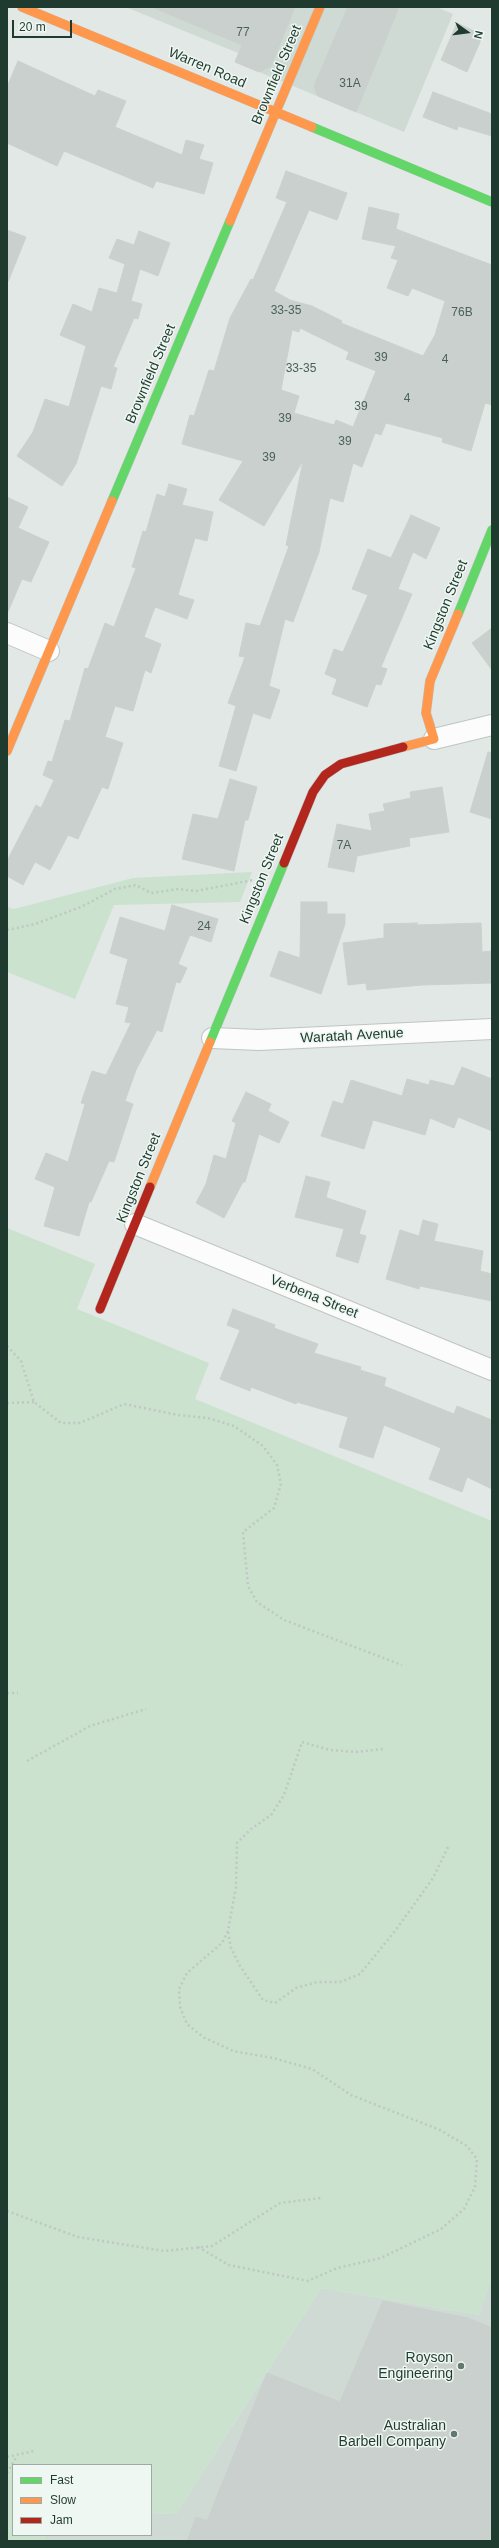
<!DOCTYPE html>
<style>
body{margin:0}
#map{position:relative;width:499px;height:2548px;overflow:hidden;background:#e2e8e5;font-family:Arial,sans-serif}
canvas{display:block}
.frame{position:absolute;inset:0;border:8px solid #1f3b30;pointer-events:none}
.legend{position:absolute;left:12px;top:2464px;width:140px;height:72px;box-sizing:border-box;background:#eff7f2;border:1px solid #9caca4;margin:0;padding:5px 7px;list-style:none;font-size:12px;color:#1f3b30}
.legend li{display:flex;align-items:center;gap:8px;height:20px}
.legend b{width:20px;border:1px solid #9caca4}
.north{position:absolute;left:447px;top:12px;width:40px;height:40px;-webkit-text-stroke:3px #eff7f2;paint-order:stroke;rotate:104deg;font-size:11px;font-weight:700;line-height:16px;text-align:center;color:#1f3b30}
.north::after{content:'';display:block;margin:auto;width:14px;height:18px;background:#1f3b30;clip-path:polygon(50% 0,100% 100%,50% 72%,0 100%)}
.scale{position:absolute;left:12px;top:20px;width:60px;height:18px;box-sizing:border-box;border:2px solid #1f3b30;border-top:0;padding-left:5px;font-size:12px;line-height:14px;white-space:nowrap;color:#1f3b30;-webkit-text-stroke:3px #eff7f2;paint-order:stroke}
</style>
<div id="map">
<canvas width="499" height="2548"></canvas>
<div class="frame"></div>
<ul class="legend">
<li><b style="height:5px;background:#63d668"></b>Fast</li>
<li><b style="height:5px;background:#ff974d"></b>Slow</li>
<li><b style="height:5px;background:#b3261e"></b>Jam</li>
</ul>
<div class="north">N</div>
<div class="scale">20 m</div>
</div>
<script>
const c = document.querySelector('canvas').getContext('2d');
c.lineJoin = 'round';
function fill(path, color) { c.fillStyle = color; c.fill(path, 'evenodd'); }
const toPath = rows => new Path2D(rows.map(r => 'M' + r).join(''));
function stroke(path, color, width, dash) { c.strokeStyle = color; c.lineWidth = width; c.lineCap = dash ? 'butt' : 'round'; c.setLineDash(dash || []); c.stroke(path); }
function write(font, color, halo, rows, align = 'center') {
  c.font = font + ' Arial,sans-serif'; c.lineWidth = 3; c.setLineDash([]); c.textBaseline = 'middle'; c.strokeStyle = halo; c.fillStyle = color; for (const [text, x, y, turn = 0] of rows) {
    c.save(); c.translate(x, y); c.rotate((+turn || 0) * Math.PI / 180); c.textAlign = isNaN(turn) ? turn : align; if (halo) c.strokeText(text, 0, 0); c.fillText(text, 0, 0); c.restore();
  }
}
fill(toPath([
 [436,7,453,14,404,132,235,62,238,53,128,8],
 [492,2277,492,2541,43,2541,46,2535,151,2535,151,2513,176,2514,321,2288,479,2315]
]), '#cfdad4');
fill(toPath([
 [252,872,240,902,114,905,75,999,7,972,7,907,14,909,133,878],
 [7,1228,95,1264,77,1309,209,1363,195,1399,492,1521,492,2278,479,2315,321,2288,176,2514,151,2513,151,2465,13,2465,13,2535,46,2535,43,2541,7,2541]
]), '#cae2ce');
const building = toPath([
 [152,7,295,7,271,66,259,72,235,62,242,45,152,7],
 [348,7,399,7,356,112,318,96,314,86,348,7],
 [457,23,483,35,467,72,441,60,457,23],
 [18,61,95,96,98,90,126,101,115,127,182,155,186,140,204,145,199,159,213,163,204,194,156,181,153,188,64,151,57,166,7,143,7,87,18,61],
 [433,92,492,114,492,136,458,126,457,130,423,117,433,92],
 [286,171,347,193,337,220,309,210,274,291,290,300,312,306,342,321,341,323,423,356,435,335,445,301,412,288,408,296,387,288,398,260,391,258,396,246,362,239,369,207,399,214,396,229,492,265,492,405,485,403,471,451,442,442,443,438,386,423,381,435,375,433,362,467,353,463,343,502,330,498,319,552,293,622,285,619,269,686,280,690,270,719,253,713,236,771,219,766,236,706,228,703,245,657,239,656,246,623,260,626,289,546,286,545,303,461,264,526,219,500,243,461,182,444,190,415,194,416,209,370,214,371,230,318,251,279,253,280,287,202,276,198,286,171],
 [300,328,349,352,346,359,376,371,353,427,336,420,334,425,294,413,299,396,281,390,292,330,299,332,300,328],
 [7,230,26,237,8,282,7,282,7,230],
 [139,231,170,243,158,276,140,269,131,301,142,304,138,319,134,318,113,367,117,368,111,389,101,386,76,464,62,486,17,456,33,432,45,399,69,407,86,346,60,335,73,304,92,312,99,288,117,293,125,264,109,258,117,239,134,245,139,231],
 [169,484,187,489,182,505,213,512,207,541,195,538,178,595,194,600,187,619,155,607,144,637,161,644,151,673,145,670,133,711,115,706,105,737,123,743,108,789,102,787,78,839,68,835,50,870,35,862,23,885,7,876,7,861,36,805,41,808,54,780,43,775,48,761,52,762,65,720,70,721,85,668,88,669,105,623,114,627,136,568,132,567,143,531,146,532,157,494,165,497,169,484],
 [7,497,28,507,18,528,49,542,31,582,22,579,7,614,7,497],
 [411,515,440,528,426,559,413,552,398,589,412,594,381,667,387,669,381,685,376,684,367,707,332,694,337,679,325,674,334,649,343,652,368,595,352,589,368,549,391,558,411,515],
 [492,628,492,670,472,643,492,628],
 [488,752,492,753,492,819,470,812,488,752],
 [230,779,257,787,248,820,245,820,234,871,182,859,193,814,218,819,230,779],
 [442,787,449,832,409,838,410,846,357,856,354,872,328,867,337,824,372,831,369,814,385,811,383,804,411,798,410,792,442,787],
 [301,902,327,902,327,914,345,914,345,924,321,994,270,976,279,951,300,958,301,902],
 [172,905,218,919,211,942,190,935,178,964,187,968,180,983,176,982,162,1032,157,1030,136,1070,125,1101,133,1104,114,1162,109,1161,91,1202,89,1202,79,1236,44,1226,55,1187,35,1179,46,1153,68,1162,85,1104,81,1103,92,1071,106,1075,131,1023,125,1022,129,1007,116,1004,128,959,110,953,120,917,165,931,172,905],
 [417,923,417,925,481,923,482,952,492,951,492,983,422,985,367,990,366,983,348,985,343,943,384,938,384,924,417,923],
 [462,1067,492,1079,492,1131,458,1117,454,1128,430,1118,425,1135,373,1120,364,1149,321,1136,333,1101,343,1104,351,1080,402,1096,407,1079,429,1085,430,1080,454,1086,462,1067],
 [246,1092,271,1104,268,1111,289,1122,279,1143,259,1134,245,1182,243,1182,224,1218,196,1203,206,1184,214,1155,226,1159,236,1123,232,1121,246,1092],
 [306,1176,330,1182,326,1197,330,1199,366,1211,359,1234,366,1236,358,1263,336,1256,344,1229,295,1217,306,1176],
 [423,1220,438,1224,434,1241,483,1251,480,1271,492,1274,492,1301,420,1286,419,1289,386,1279,400,1230,419,1236,423,1220],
 [233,1309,275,1325,274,1328,318,1344,314,1353,361,1367,360,1370,386,1378,384,1386,454,1414,457,1406,492,1420,492,1489,467,1477,462,1492,429,1479,441,1448,384,1425,373,1458,339,1447,348,1417,297,1402,296,1404,251,1387,250,1391,220,1379,240,1330,227,1325,233,1309],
 [383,2301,468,2318,492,2328,492,2541,187,2541,196,2517,207,2521,267,2373,340,2402,383,2301]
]);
fill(building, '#cad0cd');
stroke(building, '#cad1cd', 1);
const street = toPath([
 [7,633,49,651],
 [434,739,492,725],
 [212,1038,259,1040,492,1029],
 [135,1224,492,1370]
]);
const fast = toPath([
 [312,127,492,202],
 [112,501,230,221],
 [458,614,492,530],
 [210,1042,284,863]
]);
const slow = toPath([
 [22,7,312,127],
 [230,221,320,7],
 [403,747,434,739,426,713,430,681,458,614],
 [7,751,112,501],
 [150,1187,210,1042]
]);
const jam = toPath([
 [284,863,313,792,325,775,341,764,403,747],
 [100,1309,150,1187]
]);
stroke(street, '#bfc5c2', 22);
stroke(fast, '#bdc6c2', 10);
stroke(slow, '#bdc6c2', 10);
stroke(jam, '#bdc6c2', 10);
stroke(toPath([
 [7,930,35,924,81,907,115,889,136,885,151,893,178,889,196,891,253,880],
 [7,1346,21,1361,34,1402,61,1423,80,1423,124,1404,178,1415,208,1418,234,1426,263,1446,277,1465,281,1484,274,1508,243,1532,248,1586,257,1602,284,1620,402,1665],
 [7,1403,34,1402],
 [7,1693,18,1693],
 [27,1761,90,1726,146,1709],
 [228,1932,231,1948,240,1966,263,2000,275,2003,296,1988,317,1982,340,1982,360,1974,395,1931,433,1878,449,1845],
 [7,2211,78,2237,164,2251,212,2246,280,2203,321,2198],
 [198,2247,229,2265,308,2281,337,2268,381,2258,441,2229,464,2209,475,2187,477,2159,467,2146,440,2130,351,2095,312,2069,273,2058,233,2051,203,2037,187,2024,180,2007,179,1989,187,1973,222,1943,228,1931,236,1887,237,1843,251,1829,271,1815,284,1795,302,1742,330,1750,356,1752,383,1749],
 [7,2457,34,2451],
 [7,2473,17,2456]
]), '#bfc8c4', 2.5, [2, 3]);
stroke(street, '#fbfcfb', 20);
stroke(fast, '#63d668', 9);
stroke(slow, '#ff974d', 9);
stroke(jam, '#b3261e', 9);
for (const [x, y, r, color] of [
 [461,2366,4,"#63786f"],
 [454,2434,4,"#63786f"]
]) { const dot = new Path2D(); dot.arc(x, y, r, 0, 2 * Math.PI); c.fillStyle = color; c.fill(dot); stroke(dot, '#eff7f2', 1.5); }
write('12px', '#4b6158', null, [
 ["77",243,33],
 ["31A",350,84],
 ["33-35",286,311],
 ["76B",462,313],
 ["39",381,358],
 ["4",445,360],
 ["33-35",301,369],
 ["4",407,399],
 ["39",361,407],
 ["39",285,419],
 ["39",345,442],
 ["39",269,458],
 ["7A",344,846],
 ["24",204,927]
]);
write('14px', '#1f3b30', '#eff7f2', [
 ["Warren Road",207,68,23],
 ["Brownfield Street",277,75,-67],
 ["Brownfield Street",151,374,-67],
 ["Kingston Street",446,605,-68],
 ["Kingston Street",262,879,-68],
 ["Waratah Avenue",352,1036,-3],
 ["Kingston Street",139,1178,-68],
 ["Verbena Street",314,1297,22]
]);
write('14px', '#1f3b30', '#eff7f2', [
 ["Royson",453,2358],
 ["Engineering",453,2374],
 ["Australian",446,2426],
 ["Barbell Company",446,2442]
], 'right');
</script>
